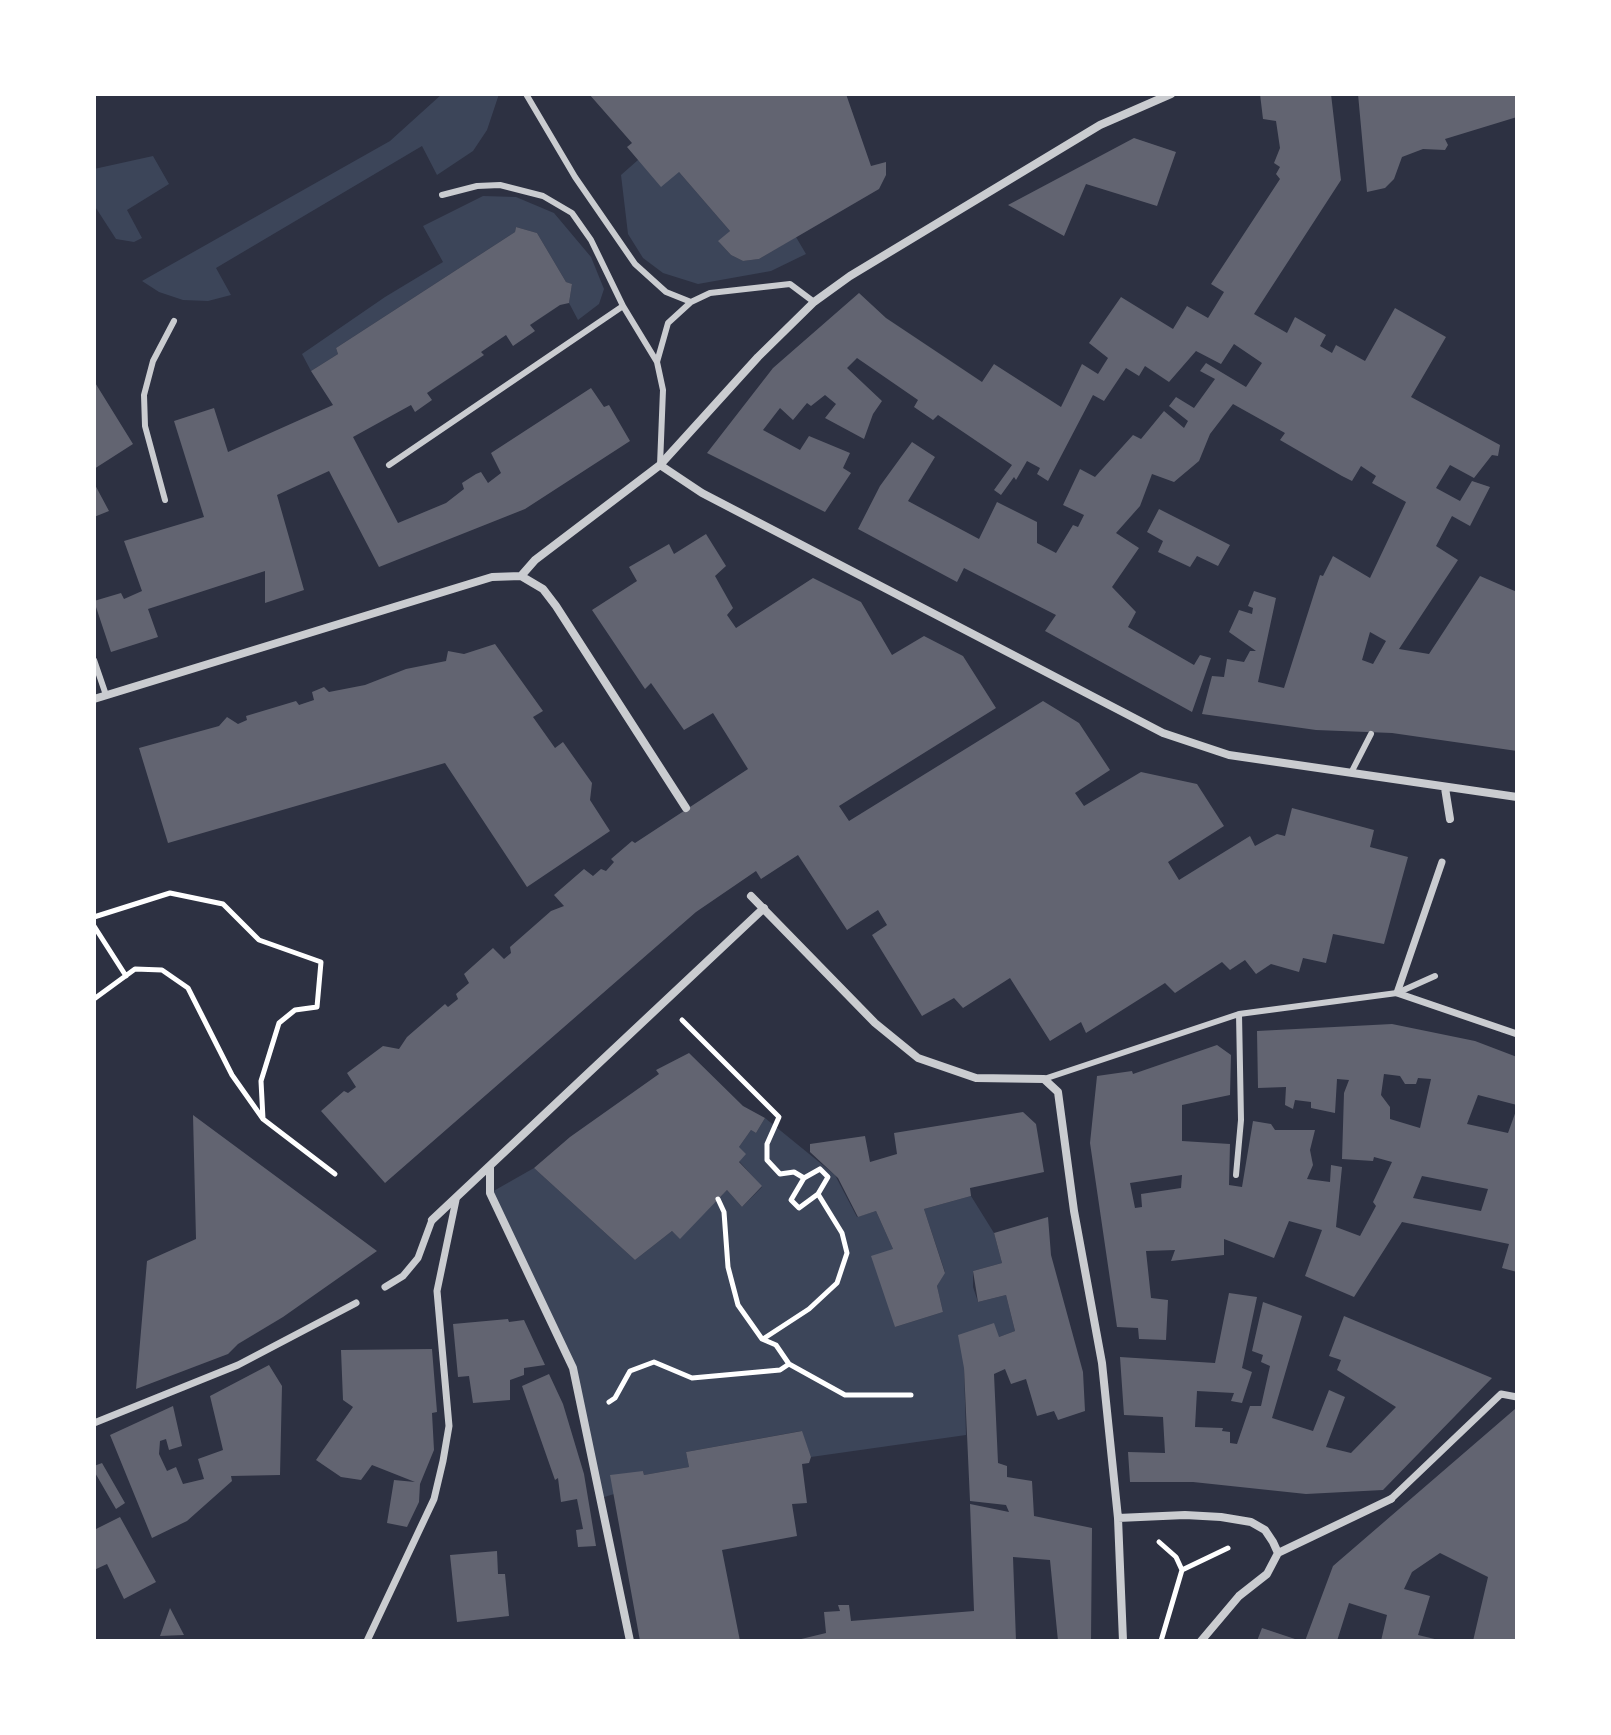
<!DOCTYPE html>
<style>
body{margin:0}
#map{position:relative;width:1611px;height:1735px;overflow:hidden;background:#2d3142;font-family:Raleway,sans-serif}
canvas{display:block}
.frame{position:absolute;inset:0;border:96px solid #fff;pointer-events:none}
</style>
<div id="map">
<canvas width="1611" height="1735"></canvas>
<div class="frame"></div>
</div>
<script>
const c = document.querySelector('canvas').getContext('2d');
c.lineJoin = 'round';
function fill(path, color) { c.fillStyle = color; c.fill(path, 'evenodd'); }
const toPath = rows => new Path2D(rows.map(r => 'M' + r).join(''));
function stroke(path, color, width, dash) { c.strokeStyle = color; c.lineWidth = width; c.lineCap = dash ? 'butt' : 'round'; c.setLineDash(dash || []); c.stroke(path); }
fill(toPath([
 [442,94,499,94,487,130,473,151,437,175,422,146,216,268,231,295,208,301,183,300,159,292,142,281,390,141],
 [153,156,169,184,127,210,142,238,134,242,116,239,94,205,94,169],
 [638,160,679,172,730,231,719,242,731,255,743,261,759,259,796,237,806,254,771,271,698,284,663,273,643,258,628,234,621,175],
 [483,196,516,197,554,213,591,257,604,289,599,304,578,320,569,303,572,284,566,282,537,233,516,227,515,232,336,348,338,354,311,371,302,354,385,297,443,262,423,226],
 [765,1118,835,1175,857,1217,876,1211,893,1249,895,1327,943,1312,937,1286,945,1272,924,1209,971,1196,994,1233,1002,1263,973,1271,973,1287,978,1302,1006,1295,1015,1331,999,1337,964,1368,966,1435,811,1457,801,1431,686,1452,689,1467,644,1475,643,1471,614,1494,598,1499,573,1368,490,1193,534,1168,635,1260,672,1231,680,1238,727,1190,742,1207,762,1187,739,1161,739,1147,751,1130,756,1133]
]), '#3c4559');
fill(toPath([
 [589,94,846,94,871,166,886,162,886,175,879,189,759,259,743,261,731,255,718,241,730,231,679,172,661,187,627,147,632,143],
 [1260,94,1331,94,1341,180,1254,314,1287,333,1295,317,1326,335,1320,346,1332,353,1336,345,1365,361,1395,308,1446,337,1411,397,1500,445,1498,456,1492,455,1474,478,1450,465,1436,488,1460,501,1472,481,1490,487,1470,526,1452,516,1436,546,1458,560,1399,649,1429,654,1480,576,1517,592,1517,751,1392,733,1316,730,1202,714,1212,676,1224,677,1227,659,1244,662,1250,651,1256,651,1229,632,1239,610,1252,614,1253,608,1248,606,1254,591,1276,598,1258,682,1284,688,1320,575,1323,576,1333,556,1370,578,1406,502,1372,483,1376,476,1361,466,1352,481,1342,476,1280,440,1285,433,1233,404,1210,434,1199,461,1174,482,1152,474,1140,506,1116,533,1139,548,1112,587,1136,612,1128,627,1194,665,1200,655,1211,658,1192,712,1045,631,1056,615,964,568,957,582,858,529,880,486,912,442,935,457,908,501,979,539,997,502,1037,522,1037,543,1056,553,1073,525,1078,527,1084,515,1063,505,1080,469,1095,477,1133,435,1141,439,1164,411,1184,428,1188,421,1169,406,1176,397,1194,408,1215,379,1200,371,1206,363,1246,387,1262,363,1234,344,1221,364,1196,351,1169,382,1145,366,1139,376,1126,368,1104,401,1093,395,1048,481,1037,474,1040,468,1027,461,1016,480,1014,477,1001,495,994,490,1012,465,938,415,933,420,914,407,918,400,857,358,847,368,882,401,873,414,864,439,825,418,836,404,825,395,811,406,807,403,793,420,780,408,763,430,800,450,809,436,850,453,843,468,851,473,825,512,707,453,773,368,859,293,886,318,982,382,994,364,1061,407,1082,364,1098,374,1108,358,1089,343,1121,297,1173,329,1187,306,1208,318,1224,292,1211,284,1280,179,1276,174,1280,167,1274,163,1280,148,1276,121,1263,119],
 [1370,632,1386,641,1373,664,1362,660],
 [1358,94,1517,94,1517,117,1445,139,1448,145,1445,150,1423,149,1402,157,1394,179,1385,188,1367,192],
 [1134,138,1176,152,1157,206,1086,184,1064,236,1008,205],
 [516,227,537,233,566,282,572,284,569,303,560,305,530,325,535,331,513,346,506,335,481,352,484,355,427,393,432,400,415,412,411,405,353,437,398,523,446,503,464,489,462,483,476,474,481,472,488,483,501,473,491,453,591,388,604,407,609,405,630,441,525,509,379,567,329,471,277,495,304,590,265,603,265,571,148,609,158,637,111,652,94,601,121,593,124,599,142,591,124,541,204,517,174,421,214,408,228,452,333,405,311,371,338,354,336,348,515,232],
 [94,381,133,444,94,469],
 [94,483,109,511,94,517],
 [1159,509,1230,545,1218,566,1197,556,1190,567,1158,552,1163,541,1147,532],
 [706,534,726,566,715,576,733,608,727,615,736,628,813,578,861,602,892,655,924,636,963,656,996,708,839,806,849,821,1043,701,1079,723,1110,770,1075,793,1084,806,1141,772,1197,784,1224,826,1168,862,1179,880,1250,836,1255,846,1277,834,1285,836,1292,808,1374,830,1370,847,1408,857,1384,944,1333,934,1326,963,1303,958,1299,972,1271,964,1256,974,1245,960,1230,970,1222,962,1175,993,1165,983,1086,1033,1081,1022,1050,1041,1010,978,963,1008,954,998,922,1016,872,935,887,925,878,910,847,930,798,855,761,879,756,871,696,912,385,1183,321,1111,344,1091,348,1093,356,1087,347,1073,383,1046,399,1049,407,1037,445,1004,448,1007,458,999,456,994,469,983,464,974,493,948,504,959,511,953,510,947,551,911,564,906,554,895,584,869,593,876,601,869,606,871,614,862,611,859,632,841,635,843,748,769,713,713,684,730,651,683,645,689,592,610,637,581,629,567,669,544,674,554],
 [495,644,543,711,533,717,555,748,563,742,592,783,590,800,610,831,527,887,445,763,168,843,139,748,219,726,227,717,238,724,247,720,246,716,296,701,299,705,314,700,312,692,324,687,329,692,365,685,406,669,446,661,448,651,464,654],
 [1392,1024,1475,1041,1517,1057,1517,1105,1478,1095,1467,1124,1508,1133,1517,1108,1517,1272,1502,1268,1509,1244,1402,1222,1354,1297,1305,1276,1322,1230,1289,1221,1274,1258,1224,1239,1224,1255,1171,1261,1175,1250,1146,1251,1151,1298,1168,1300,1166,1340,1139,1339,1138,1328,1117,1327,1090,1143,1097,1076,1132,1071,1133,1074,1217,1045,1231,1055,1230,1095,1182,1105,1182,1141,1230,1144,1229,1185,1242,1187,1253,1121,1271,1124,1275,1130,1315,1130,1310,1150,1313,1165,1307,1179,1330,1182,1331,1165,1342,1167,1336,1227,1360,1236,1376,1206,1373,1202,1392,1162,1374,1157,1373,1161,1342,1159,1344,1093,1349,1080,1337,1079,1335,1113,1311,1108,1311,1102,1295,1100,1293,1109,1285,1105,1286,1087,1258,1088,1257,1031],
 [1384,1074,1400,1076,1405,1084,1416,1084,1418,1078,1431,1079,1420,1128,1390,1119,1390,1107,1381,1095],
 [1182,1175,1181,1188,1141,1194,1142,1207,1135,1208,1130,1183],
 [1422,1176,1488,1189,1481,1211,1413,1198],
 [689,1053,743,1106,765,1118,756,1133,751,1130,739,1147,746,1154,739,1162,762,1186,742,1207,727,1190,680,1239,672,1231,635,1260,534,1168,570,1137,659,1074,656,1070],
 [1023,1112,1036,1124,1044,1172,970,1188,971,1196,924,1209,945,1273,937,1286,943,1312,895,1327,871,1256,893,1249,876,1211,858,1217,838,1178,810,1152,810,1144,865,1136,870,1162,897,1154,894,1133],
 [193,1115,377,1251,283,1317,238,1344,228,1354,136,1389,147,1261,196,1239],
 [1048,1217,1051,1255,1083,1372,1085,1411,1058,1420,1054,1411,1037,1416,1026,1379,1011,1384,1005,1369,994,1374,998,1463,1007,1466,1007,1477,1032,1481,1034,1516,1092,1528,1091,1641,1058,1641,1050,1560,1013,1557,1016,1641,793,1641,826,1633,824,1612,840,1611,838,1605,849,1605,851,1621,974,1611,970,1504,1009,1512,1006,1505,970,1501,964,1368,958,1335,994,1323,999,1337,1015,1331,1006,1295,978,1302,973,1271,1002,1263,994,1233],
 [1229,1293,1257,1297,1242,1368,1252,1372,1242,1403,1231,1401,1234,1393,1197,1391,1195,1427,1223,1428,1222,1431,1230,1432,1230,1443,1237,1444,1250,1406,1261,1406,1270,1366,1261,1362,1263,1355,1252,1351,1263,1302,1302,1316,1272,1418,1313,1431,1329,1390,1345,1397,1326,1447,1351,1453,1396,1407,1337,1370,1341,1360,1329,1356,1344,1316,1492,1378,1383,1490,1306,1494,1193,1482,1130,1482,1128,1452,1165,1453,1163,1417,1124,1415,1120,1357,1215,1363],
 [508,1319,509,1322,524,1320,545,1365,524,1368,524,1375,510,1380,510,1400,473,1403,469,1376,458,1377,453,1324],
 [432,1349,437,1412,432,1413,434,1450,420,1484,419,1502,407,1527,387,1523,394,1480,415,1482,372,1465,361,1480,341,1477,316,1460,353,1407,343,1400,341,1350],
 [269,1365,282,1386,280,1475,231,1476,232,1481,187,1521,152,1538,110,1435,173,1406,182,1446,169,1450,166,1439,160,1441,159,1454,167,1471,176,1467,183,1484,204,1479,198,1459,223,1450,210,1396],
 [549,1374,563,1404,584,1474,596,1546,578,1547,576,1530,583,1529,577,1499,561,1502,558,1478,555,1480,522,1386],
 [1515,1409,1517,1641,1473,1641,1488,1577,1440,1553,1412,1572,1404,1589,1430,1596,1418,1635,1443,1641,1381,1641,1387,1615,1349,1603,1337,1641,1305,1641,1333,1566],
 [802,1431,811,1457,809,1463,802,1464,807,1503,792,1504,797,1536,722,1550,740,1641,640,1641,610,1475,643,1471,644,1475,689,1467,686,1452],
 [102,1463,125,1503,116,1509,94,1471,94,1466],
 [120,1517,156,1582,124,1599,107,1564,94,1570,94,1530],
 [497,1551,498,1574,505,1574,509,1616,457,1622,450,1555],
 [170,1608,184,1635,160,1636],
 [1262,1628,1298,1640,1298,1641,1257,1641]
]), '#626471');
stroke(toPath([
 [94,917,170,893,223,904,259,940,321,962,317,1007,295,1010,279,1023,261,1081,263,1119],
 [94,926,126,976],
 [94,999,135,969,162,970,188,988,232,1075,263,1119,335,1174],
 [682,1020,779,1117,767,1144,767,1160,780,1174,794,1172,804,1178],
 [820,1169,828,1177,818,1194,799,1208,791,1200,804,1178,820,1169],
 [718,1199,724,1212,728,1267,738,1305,762,1339,776,1345,789,1364,845,1395,911,1395],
 [763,1339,809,1309,837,1283,847,1253,842,1233,818,1194],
 [609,1402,615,1398,630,1371,654,1362,692,1378,780,1370,789,1364],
 [1159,1542,1176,1557,1182,1570,1161,1641],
 [1182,1570,1228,1548]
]), '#fff', 5);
stroke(toPath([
 [526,94,575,177,635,264,666,292,691,302,710,293,790,284,814,302],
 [442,195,477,186,500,185,543,196,572,213,591,240,623,306,657,362,663,390,660,465],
 [657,362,668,323,691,302],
 [389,465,623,306],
 [165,500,145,426,144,395,153,361,174,321],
 [94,660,106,695],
 [1351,773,1371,734],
 [1044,1079,1239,1014,1397,993,1435,976],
 [1236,1175,1241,1120,1239,1014]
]), '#caccd0', 6);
stroke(toPath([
 [1442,862,1397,993,1517,1034],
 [385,1287,403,1276,418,1258,432,1220],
 [94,1423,238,1365,356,1303],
 [1391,1499,1501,1394,1517,1397],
 [367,1641,434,1499,443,1461,449,1426,437,1291,456,1200]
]), '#caccd0', 7);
stroke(toPath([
 [660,465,702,493,1163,733,1229,755,1517,797],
 [521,576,543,589,556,606,686,808],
 [94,699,492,577,521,576,535,560,660,465,758,357,814,302,850,276,1100,125,1171,94],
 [1445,788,1450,819],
 [751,896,875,1023,918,1058,976,1078,1044,1079,1058,1092,1074,1211,1102,1363,1118,1518,1123,1641],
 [490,1167,490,1193,573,1368,630,1641],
 [432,1220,764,908],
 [1118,1518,1185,1515,1221,1517,1251,1522,1265,1530,1273,1542,1278,1553,1267,1574,1239,1596,1201,1641],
 [1278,1553,1391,1499]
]), '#caccd0', 8);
</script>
